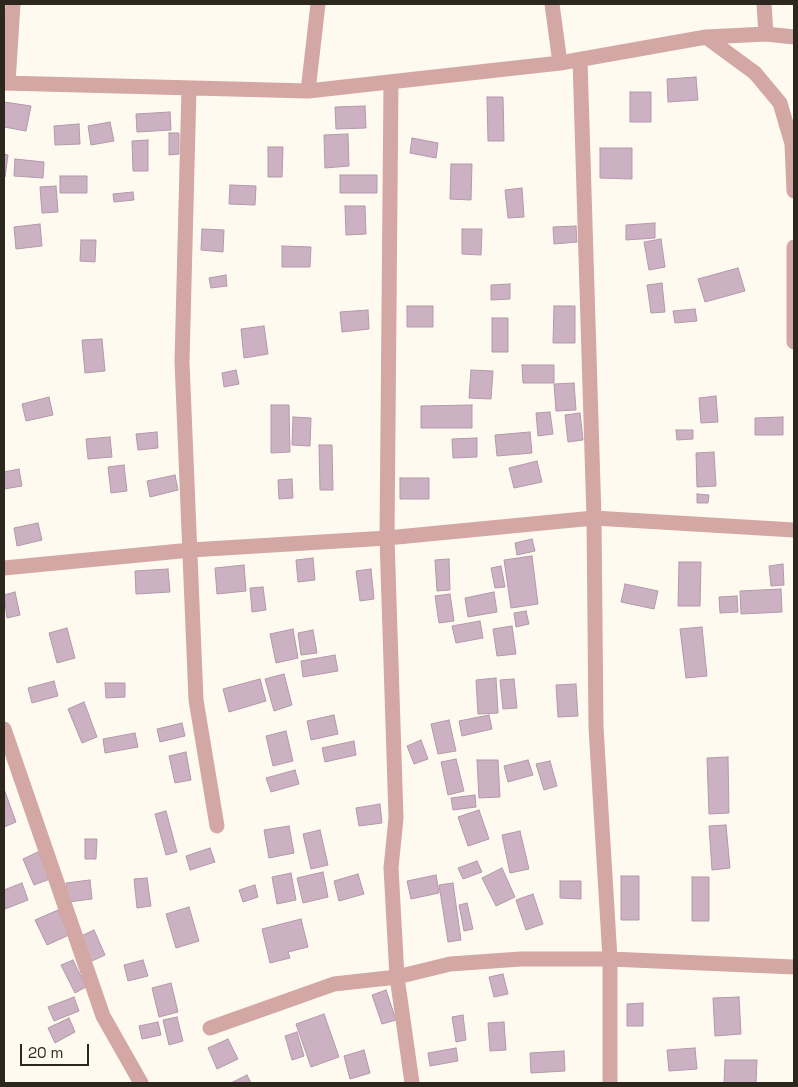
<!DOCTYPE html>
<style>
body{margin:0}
#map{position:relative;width:798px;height:1087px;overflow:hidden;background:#fffaef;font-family:"Space Grotesk",sans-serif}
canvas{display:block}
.frame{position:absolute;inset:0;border:5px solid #2c281d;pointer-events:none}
.scale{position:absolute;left:20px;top:1044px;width:69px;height:22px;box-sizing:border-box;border:2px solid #2c281d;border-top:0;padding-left:6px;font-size:15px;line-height:18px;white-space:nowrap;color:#2c281d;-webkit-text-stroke:4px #fffaef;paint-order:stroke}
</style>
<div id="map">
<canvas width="798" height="1087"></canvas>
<div class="frame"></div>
<div class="scale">20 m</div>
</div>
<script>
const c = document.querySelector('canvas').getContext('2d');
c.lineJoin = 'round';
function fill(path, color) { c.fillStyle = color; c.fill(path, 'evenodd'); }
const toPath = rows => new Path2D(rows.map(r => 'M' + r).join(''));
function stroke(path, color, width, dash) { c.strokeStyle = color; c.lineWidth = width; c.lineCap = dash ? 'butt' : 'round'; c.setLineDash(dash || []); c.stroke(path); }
const building = toPath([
 [696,77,698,100,668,102,667,79,696,77],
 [630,92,651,92,651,122,630,122,630,92],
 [487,97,503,97,504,141,488,141,487,97],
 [4,102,31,106,26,131,4,127,4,102],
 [365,106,366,128,336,129,335,107,365,106],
 [170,112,171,130,137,132,136,114,170,112],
 [110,122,114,141,91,145,88,126,110,122],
 [79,124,80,144,55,145,54,126,79,124],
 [169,133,179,133,179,154,169,155,169,133],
 [348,134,349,166,325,168,324,135,348,134],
 [412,138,438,143,436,158,410,153,412,138],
 [148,140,148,171,133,171,132,141,148,140],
 [268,147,283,147,282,177,268,177,268,147],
 [600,148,632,148,632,179,600,178,600,148],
 [4,154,8,155,5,177,4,177,4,154],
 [15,159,44,162,43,178,14,176,15,159],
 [451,164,472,164,471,200,450,199,451,164],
 [340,175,377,175,377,193,340,193,340,175],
 [60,176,87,176,87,193,60,193,60,176],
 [230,185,256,186,255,205,229,204,230,185],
 [56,186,58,212,42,213,40,187,56,186],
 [522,188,524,217,508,218,505,190,522,188],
 [133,192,134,200,114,202,113,194,133,192],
 [345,206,365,206,366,234,346,235,345,206],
 [655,223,655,238,626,240,626,225,655,223],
 [40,224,42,246,16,249,14,227,40,224],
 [576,226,577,242,554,244,553,227,576,226],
 [202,229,224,230,223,252,201,250,202,229],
 [462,229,482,229,481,255,462,254,462,229],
 [661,239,665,267,649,270,644,242,661,239],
 [81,240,96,240,95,262,80,261,81,240],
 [282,246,311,247,310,267,282,267,282,246],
 [738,268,745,291,705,302,698,279,738,268],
 [226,275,227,286,211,288,209,278,226,275],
 [662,283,665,312,651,313,647,285,662,283],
 [510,284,510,299,491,300,491,285,510,284],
 [407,306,433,306,433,327,407,327,407,306],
 [554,306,575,306,575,343,553,343,554,306],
 [695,309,697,321,675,323,673,311,695,309],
 [368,310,369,329,342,332,340,312,368,310],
 [492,318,508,318,508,352,492,352,492,318],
 [264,326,268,354,244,358,241,329,264,326],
 [102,339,105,371,85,373,82,340,102,339],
 [522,365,554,365,554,383,523,383,522,365],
 [236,370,239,384,224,387,222,373,236,370],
 [471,370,493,371,491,399,469,398,471,370],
 [574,383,576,410,556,411,554,384,574,383],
 [716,396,718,422,701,423,699,398,716,396],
 [49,397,53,415,26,421,22,404,49,397],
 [271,405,289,405,290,452,271,453,271,405],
 [472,405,472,428,421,428,421,406,472,405],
 [550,412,553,434,538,436,536,413,550,412],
 [580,413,583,440,568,442,565,415,580,413],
 [293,417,311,418,310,446,292,445,293,417],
 [783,417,783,435,755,435,755,418,783,417],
 [676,430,693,430,693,439,677,440,676,430],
 [157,432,158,448,138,450,136,434,157,432],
 [530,432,532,453,497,456,495,435,530,432],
 [110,437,112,457,88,459,86,439,110,437],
 [477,438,477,457,453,458,452,439,477,438],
 [319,445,332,445,333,490,320,490,319,445],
 [714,452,716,486,697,487,696,453,714,452],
 [537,461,542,482,514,488,509,468,537,461],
 [124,465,127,491,111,493,108,467,124,465],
 [19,469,22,486,4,489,4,472,19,469],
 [175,475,178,490,150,497,147,481,175,475],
 [400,478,429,478,429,499,400,499,400,478],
 [292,479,293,498,279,499,278,480,292,479],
 [697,494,709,495,708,503,697,503,697,494],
 [38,523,42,540,17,546,14,528,38,523],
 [532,539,535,551,517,555,515,543,532,539],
 [532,556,538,604,511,608,504,560,532,556],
 [313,558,315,580,298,582,296,560,313,558],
 [449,559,450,590,437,591,435,560,449,559],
 [679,562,701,562,700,606,678,606,679,562],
 [783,564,784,585,771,586,769,566,783,564],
 [244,565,246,591,217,594,215,568,244,565],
 [501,566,505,587,495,588,491,568,501,566],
 [168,569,170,592,136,594,135,571,168,569],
 [371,569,374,599,360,601,356,571,371,569],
 [625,584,658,591,654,609,621,602,625,584],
 [263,587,266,610,252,612,250,588,263,587],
 [781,589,782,612,741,614,740,591,781,589],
 [15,592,20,615,7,618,4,595,15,592],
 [494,592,497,612,468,617,465,598,494,592],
 [450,594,454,621,439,623,435,596,450,594],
 [737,596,738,612,720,613,719,597,737,596],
 [526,611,529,624,516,627,514,613,526,611],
 [480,621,483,638,456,643,452,626,480,621],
 [512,626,516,654,497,656,493,629,512,626],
 [702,627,707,676,686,678,680,629,702,627],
 [67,628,75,658,57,663,49,633,67,628],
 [293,629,298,658,276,663,270,634,293,629],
 [313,630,317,653,301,655,298,633,313,630],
 [335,655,338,671,303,677,301,661,335,655],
 [284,674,292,705,274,711,265,679,284,674],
 [496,678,498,713,478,714,476,680,496,678],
 [260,679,266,701,229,712,223,689,260,679],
 [514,679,517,708,503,709,500,680,514,679],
 [54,681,58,696,32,703,28,688,54,681],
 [105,683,125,683,125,697,106,698,105,683],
 [576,684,578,716,558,717,556,685,576,684],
 [84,702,97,737,82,743,68,709,84,702],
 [334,715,338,734,311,740,307,721,334,715],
 [489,715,492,729,462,736,459,721,489,715],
 [449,720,456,751,438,754,431,724,449,720],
 [182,723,185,736,160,742,157,729,182,723],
 [286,731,293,761,273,766,266,736,286,731],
 [135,733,138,747,105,753,103,739,135,733],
 [421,740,428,759,414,764,407,746,421,740],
 [354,741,356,755,325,762,322,748,354,741],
 [186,752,191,780,175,783,169,756,186,752],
 [728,757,729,813,709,814,707,758,728,757],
 [456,759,464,791,448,795,441,762,456,759],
 [477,760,498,760,500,797,479,798,477,760],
 [528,760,533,775,508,782,504,766,528,760],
 [550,761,557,786,544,790,536,764,550,761],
 [295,770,299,784,271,792,266,778,295,770],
 [4,789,16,822,4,827,4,789],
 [475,795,476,807,453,810,451,798,475,795],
 [380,804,382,823,359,826,356,808,380,804],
 [479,810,489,839,468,846,458,817,479,810],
 [166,811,177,852,166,855,155,814,166,811],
 [726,825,730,868,712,870,709,826,726,825],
 [289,826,294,853,269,858,264,830,289,826],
 [320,830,328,865,311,869,303,834,320,830],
 [520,831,529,869,510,873,502,835,520,831],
 [85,839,97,839,96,859,85,859,85,839],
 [210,848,215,862,190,870,186,856,210,848],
 [38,852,50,879,34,885,23,859,38,852],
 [477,861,482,872,463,879,458,868,477,861],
 [502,868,515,897,496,906,482,878,502,868],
 [323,872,328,897,303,903,297,878,323,872],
 [291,873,296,900,277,904,272,877,291,873],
 [358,874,364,894,339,901,334,881,358,874],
 [436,875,439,893,411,899,407,881,436,875],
 [621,876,639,876,639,920,621,920,621,876],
 [692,877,709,877,709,921,692,921,692,877],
 [147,878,151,906,137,908,134,879,147,878],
 [90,880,92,899,68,902,66,883,90,880],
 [560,881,581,881,581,899,560,898,560,881],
 [22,883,28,900,5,909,4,890,22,883],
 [453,883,461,940,448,942,439,885,453,883],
 [255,885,258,897,243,902,239,890,255,885],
 [533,894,543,924,526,930,516,900,533,894],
 [467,903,473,929,464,931,459,905,467,903],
 [189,907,199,941,176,948,166,914,189,907],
 [58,910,69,935,47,945,35,920,58,910],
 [301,919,308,947,288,952,290,958,270,963,262,929,301,919],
 [94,930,105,955,90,962,79,937,94,930],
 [73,960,86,987,75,993,61,965,73,960],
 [143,960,148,976,128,981,124,965,143,960],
 [503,974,508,994,494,997,489,977,503,974],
 [171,983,178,1012,159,1017,152,988,171,983],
 [386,990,396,1020,382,1024,372,995,386,990],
 [74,997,79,1011,54,1021,48,1007,74,997],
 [739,997,741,1034,715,1036,713,998,739,997],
 [643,1003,643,1026,627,1026,627,1004,643,1003],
 [324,1014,339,1057,311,1067,296,1024,324,1014],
 [463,1015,466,1040,456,1042,452,1017,463,1015],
 [177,1017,183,1041,169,1045,163,1020,177,1017],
 [69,1018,75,1032,55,1043,48,1028,69,1018],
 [158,1022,161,1035,142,1039,139,1026,158,1022],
 [504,1022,506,1050,490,1051,488,1023,504,1022],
 [297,1032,304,1056,292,1060,285,1036,297,1032],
 [228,1039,238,1059,217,1069,208,1048,228,1039],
 [456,1048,458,1061,430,1066,428,1053,456,1048],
 [695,1048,697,1069,669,1071,667,1050,695,1048],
 [364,1050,370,1073,350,1079,344,1056,364,1050],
 [564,1051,565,1071,531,1073,530,1053,564,1051],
 [725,1060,757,1060,756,1083,724,1083,725,1060],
 [247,1075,251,1083,231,1083,247,1075]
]);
fill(building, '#ccb1c3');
stroke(building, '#b399ab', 1);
stroke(toPath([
 [552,4,560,63],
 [764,4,766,34],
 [706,37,755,73,780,103,792,144,794,191],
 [580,60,594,518,596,727,610,959,610,1083],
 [391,82,387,538,396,818,391,868,397,977,412,1083],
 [4,83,308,91,560,63,706,37,766,34,794,37],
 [8,83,13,4],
 [189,88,182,362,196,700,217,826],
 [308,91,318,4],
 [794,247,794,342],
 [4,568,191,550,387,538,594,518,794,530],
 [4,729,103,1016,141,1083],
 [210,1028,334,984,397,977,450,964,521,959,610,959,794,967]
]), '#d3a8a4', 15);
</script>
